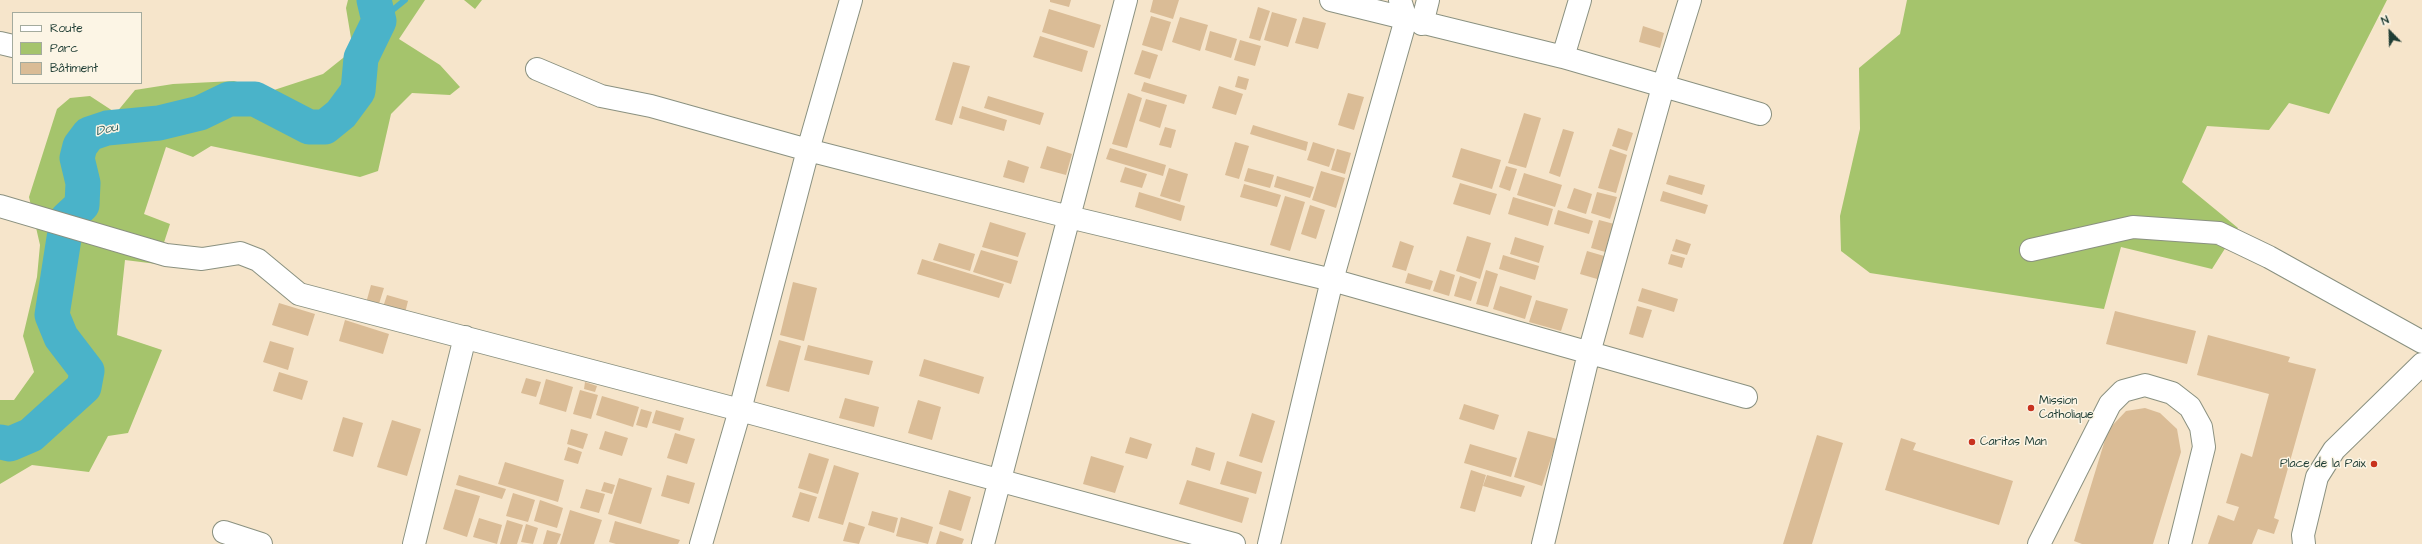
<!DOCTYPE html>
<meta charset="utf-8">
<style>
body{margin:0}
#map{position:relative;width:2422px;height:544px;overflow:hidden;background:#f6e5cb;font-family:"Architects Daughter",sans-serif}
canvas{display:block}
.legend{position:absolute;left:12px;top:12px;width:130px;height:72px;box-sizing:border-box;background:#fcf5e5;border:1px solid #a4ab9e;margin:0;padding:5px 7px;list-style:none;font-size:12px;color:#1f3d34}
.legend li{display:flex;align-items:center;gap:8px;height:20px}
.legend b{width:20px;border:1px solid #a4ab9e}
.north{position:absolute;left:2370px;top:12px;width:40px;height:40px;-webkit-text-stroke:3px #fcf5e5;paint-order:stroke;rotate:337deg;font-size:11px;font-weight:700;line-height:16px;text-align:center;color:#1f3d34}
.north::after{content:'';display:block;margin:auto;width:14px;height:18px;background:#1f3d34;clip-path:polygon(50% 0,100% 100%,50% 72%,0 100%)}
</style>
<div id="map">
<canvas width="2422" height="544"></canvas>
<ul class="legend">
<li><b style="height:5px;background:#fff"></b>Route</li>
<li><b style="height:11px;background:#a5c46c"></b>Parc</li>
<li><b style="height:11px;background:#dabc96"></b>Bâtiment</li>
</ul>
<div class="north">N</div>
</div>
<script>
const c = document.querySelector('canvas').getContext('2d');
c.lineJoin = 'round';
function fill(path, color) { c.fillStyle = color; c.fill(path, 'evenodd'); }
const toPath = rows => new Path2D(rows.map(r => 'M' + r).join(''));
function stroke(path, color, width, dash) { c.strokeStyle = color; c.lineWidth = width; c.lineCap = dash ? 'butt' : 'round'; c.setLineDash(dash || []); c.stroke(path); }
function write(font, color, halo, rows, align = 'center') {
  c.font = font + ' "Architects Daughter",sans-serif'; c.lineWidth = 3; c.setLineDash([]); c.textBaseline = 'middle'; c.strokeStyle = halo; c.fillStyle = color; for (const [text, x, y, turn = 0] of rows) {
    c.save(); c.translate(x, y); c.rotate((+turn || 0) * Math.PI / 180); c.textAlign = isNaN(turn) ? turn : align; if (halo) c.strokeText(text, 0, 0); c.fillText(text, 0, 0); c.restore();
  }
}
fill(toPath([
 [348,0,425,0,399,39,440,65,460,87,450,95,412,93,391,114,378,171,360,177,211,146,193,157,166,147,144,214,170,224,157,264,125,260,117,335,162,350,128,433,108,436,89,472,32,465,0,484,0,400,14,400,34,372,23,336,37,277,40,245,29,197,57,109,70,98,90,96,116,113,135,90,173,84,234,81,268,92,323,74,353,50,346,8],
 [464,0,482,0,475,9],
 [1907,0,2387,0,2329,114,2289,103,2269,130,2207,126,2182,182,2238,228,2212,269,2121,247,2104,309,1870,273,1841,251,1840,216,1860,129,1859,68,1900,34]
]), '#a5c46c');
stroke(toPath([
 [379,21,405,0]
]), '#4ab3c9', 6);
stroke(toPath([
 [0,442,10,444,31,435,84,387,87,371,61,337,52,315,67,219,82,205,83,183,77,158,80,146,89,134,107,128,159,123,200,113,229,99,255,99,309,127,325,127,341,114,358,91,361,58,379,21,374,0]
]), '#4ab3c9', 35);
fill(toPath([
 [1050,0,1071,0,1069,7,1050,2],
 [1153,0,1179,0,1173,19,1150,12],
 [1258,7,1270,11,1260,41,1249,38],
 [1049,9,1101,25,1094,48,1042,32],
 [1272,12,1297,19,1288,47,1264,40],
 [1151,16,1171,22,1162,51,1142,45],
 [1180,17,1208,25,1200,51,1172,42],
 [1303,17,1326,23,1318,49,1295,43],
 [1643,26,1664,33,1660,48,1639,42],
 [1210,31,1237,39,1231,58,1205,50],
 [1040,36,1088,51,1082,72,1033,57],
 [1240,40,1261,46,1255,66,1234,60],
 [1142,50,1158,55,1150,79,1134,74],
 [953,62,970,66,952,125,935,120],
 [1238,76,1249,79,1246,90,1235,87],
 [1144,82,1187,95,1184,104,1141,91],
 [1219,86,1243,94,1236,115,1212,108],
 [1128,93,1142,98,1127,148,1112,144],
 [1348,93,1364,97,1354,130,1338,125],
 [988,96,1044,113,1040,125,984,108],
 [1146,99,1167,105,1160,128,1139,121],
 [962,106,1007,120,1004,131,959,118],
 [1524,113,1541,118,1526,168,1508,163],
 [1253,125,1308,142,1306,151,1250,134],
 [1165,127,1176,130,1171,148,1159,145],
 [1618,128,1633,133,1627,151,1612,146],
 [1563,129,1574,132,1560,177,1549,173],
 [1235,142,1249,146,1239,179,1225,175],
 [1313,142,1335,149,1329,167,1307,160],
 [1047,146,1072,154,1066,175,1040,168],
 [1110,148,1166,165,1163,176,1106,159],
 [1461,148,1501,160,1492,189,1452,177],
 [1337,149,1351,153,1345,174,1331,170],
 [1610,149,1627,155,1616,193,1598,188],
 [1008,160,1029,167,1024,183,1003,177],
 [1506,166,1517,169,1510,191,1499,187],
 [1125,167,1147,174,1142,188,1120,182],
 [1169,168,1188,174,1180,202,1160,196],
 [1248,168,1274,175,1270,188,1244,181],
 [1321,171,1345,178,1336,208,1312,200],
 [1524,173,1562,185,1555,207,1517,195],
 [1669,175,1705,185,1702,195,1666,184],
 [1277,176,1314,187,1310,198,1274,187],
 [1460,183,1497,194,1490,215,1453,204],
 [1244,184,1281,195,1277,207,1240,197],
 [1574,188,1592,194,1586,214,1567,208],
 [1663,191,1708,205,1705,214,1660,201],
 [1139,192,1185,206,1181,221,1135,207],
 [1597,192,1617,197,1610,219,1591,213],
 [1285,196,1305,202,1290,251,1270,245],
 [1513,197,1553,209,1548,226,1508,214],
 [1310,205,1325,210,1316,239,1301,234],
 [1558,210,1593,221,1589,234,1554,224],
 [1599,220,1618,225,1609,253,1591,248],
 [990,222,1026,233,1018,257,982,247],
 [1467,236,1491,243,1480,279,1456,271],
 [1515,237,1544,246,1539,263,1510,254],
 [1676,239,1691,244,1687,255,1672,251],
 [1400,241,1414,246,1406,271,1392,267],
 [939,243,975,254,970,271,933,260],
 [981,250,1018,261,1011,284,973,272],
 [1587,251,1611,258,1604,281,1580,274],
 [1671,254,1685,258,1682,268,1668,264],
 [1503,255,1539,266,1535,280,1499,269],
 [922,259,1004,284,999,298,917,274],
 [1440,270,1455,275,1449,296,1433,291],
 [1486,270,1498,274,1488,307,1476,304],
 [1408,273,1433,281,1430,290,1405,283],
 [1460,276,1477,282,1471,301,1454,296],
 [793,282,817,288,804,341,780,335],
 [371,285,384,288,378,307,366,303],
 [1500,286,1532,296,1525,319,1493,309],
 [1642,288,1678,299,1674,312,1638,301],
 [387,295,408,301,405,313,383,307],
 [1536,300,1568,309,1561,331,1529,322],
 [279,303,315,314,308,336,272,325],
 [1637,306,1652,310,1643,338,1629,334],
 [2115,311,2196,331,2187,364,2106,344],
 [345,320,389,334,383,354,339,341],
 [2208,335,2290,357,2288,362,2316,369,2274,518,2279,520,2274,534,2258,529,2252,544,2208,544,2218,515,2234,521,2239,507,2226,503,2241,453,2252,457,2269,394,2197,375],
 [779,340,801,346,789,392,766,386],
 [270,341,294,348,288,370,263,362],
 [808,345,873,361,869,375,804,360],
 [924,359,984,377,979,394,919,376],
 [279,372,308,381,302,400,273,391],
 [526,378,541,382,536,397,521,393],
 [546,379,573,387,566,412,539,404],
 [585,382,597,386,595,392,584,389],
 [580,390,598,395,591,419,573,414],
 [602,396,639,407,633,427,596,415],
 [845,398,879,407,874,427,839,418],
 [918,400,941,407,932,440,908,433],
 [1464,404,1499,415,1494,430,1459,419],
 [2145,408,2160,413,2177,429,2181,452,2153,544,2082,544,2074,541,2108,430,2126,411],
 [641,409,652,412,647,428,636,425],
 [656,410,684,418,680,431,652,423],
 [1252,413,1275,421,1262,463,1239,456],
 [343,417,363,423,353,457,333,451],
 [392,420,421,429,407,476,377,467],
 [571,429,588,434,583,449,567,444],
 [605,431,628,438,622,456,599,449],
 [1528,431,1557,439,1542,486,1514,477],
 [675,433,695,439,687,464,667,458],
 [1817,435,1843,443,1812,544,1783,544],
 [1130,437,1152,444,1147,459,1125,453],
 [1901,438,1916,443,1913,450,2013,481,1999,525,1885,490],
 [1470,444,1517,458,1511,477,1464,463],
 [568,447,582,452,578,464,564,460],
 [1196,447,1215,453,1210,471,1191,465],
 [809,453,829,459,818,494,798,488],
 [1091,456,1124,466,1115,493,1083,484],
 [1227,461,1262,472,1256,494,1220,484],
 [505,462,564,480,558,502,498,484],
 [834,465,859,473,843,525,818,518],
 [1471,470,1486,475,1475,512,1460,508],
 [459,475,506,489,502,499,456,485],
 [667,475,695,483,689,504,661,496],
 [1487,475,1525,486,1521,497,1483,486],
 [619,478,652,488,641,524,608,514],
 [1187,480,1249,498,1242,523,1179,504],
 [604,482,615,485,612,494,601,491],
 [455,489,480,496,467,537,443,529],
 [586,489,605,494,599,513,580,508],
 [949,490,971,497,961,531,939,524],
 [800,492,817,497,809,522,792,517],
 [513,493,535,500,528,522,506,516],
 [540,500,563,508,557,528,534,521],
 [570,510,602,520,594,544,560,544],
 [872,511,898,518,894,533,868,525],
 [901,517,933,527,928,544,896,536],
 [479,518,502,525,497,544,473,537],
 [507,520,523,525,517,544,500,544],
 [615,521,680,540,678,544,616,544,609,542],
 [849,522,865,527,859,544,843,541],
 [526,524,538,528,533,544,521,542],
 [547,530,561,534,557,544,543,544],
 [940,531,964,539,962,544,936,544]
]), '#dabc96');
const minor = toPath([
 [1331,0,1563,57,1760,114],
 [1422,24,1428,0],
 [0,43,13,46],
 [1563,57,1580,0],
 [537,69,601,96,651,106,808,150,1069,217,1332,280,1746,397],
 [0,206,166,255,202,259,240,253,258,260,299,294,740,410,1234,544],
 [2031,250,2133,227,2219,233,2269,257,2422,342],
 [224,532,261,544],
 [414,544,465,337],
 [701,544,740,410,808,150,851,0],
 [983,544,1126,0],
 [1269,544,1332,280,1406,19,1400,0],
 [1543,544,1589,353,1663,87,1690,0],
 [2039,544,2110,404,2123,391,2145,385,2172,393,2190,407,2201,427,2204,447,2180,544],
 [2304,544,2303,535,2317,477,2334,450,2422,364]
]);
stroke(minor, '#8a9180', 24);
stroke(minor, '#fff', 22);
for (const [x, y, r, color] of [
 [2031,408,4,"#c8321e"],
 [1972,442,4,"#c8321e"],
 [2374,464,4,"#c8321e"]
]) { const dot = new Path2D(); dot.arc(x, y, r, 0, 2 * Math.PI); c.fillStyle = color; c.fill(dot); stroke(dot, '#fcf5e5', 1.5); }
write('12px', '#1f3d34', '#fcf5e5', [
 ["Mission",2039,401],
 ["Catholique",2039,415],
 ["Caritas Man",1980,442],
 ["Place de la Paix",2366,464,"right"]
], 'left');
write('italic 13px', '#2c6061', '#fcf5e5', [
 ["Dou",107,130,-13]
]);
</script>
